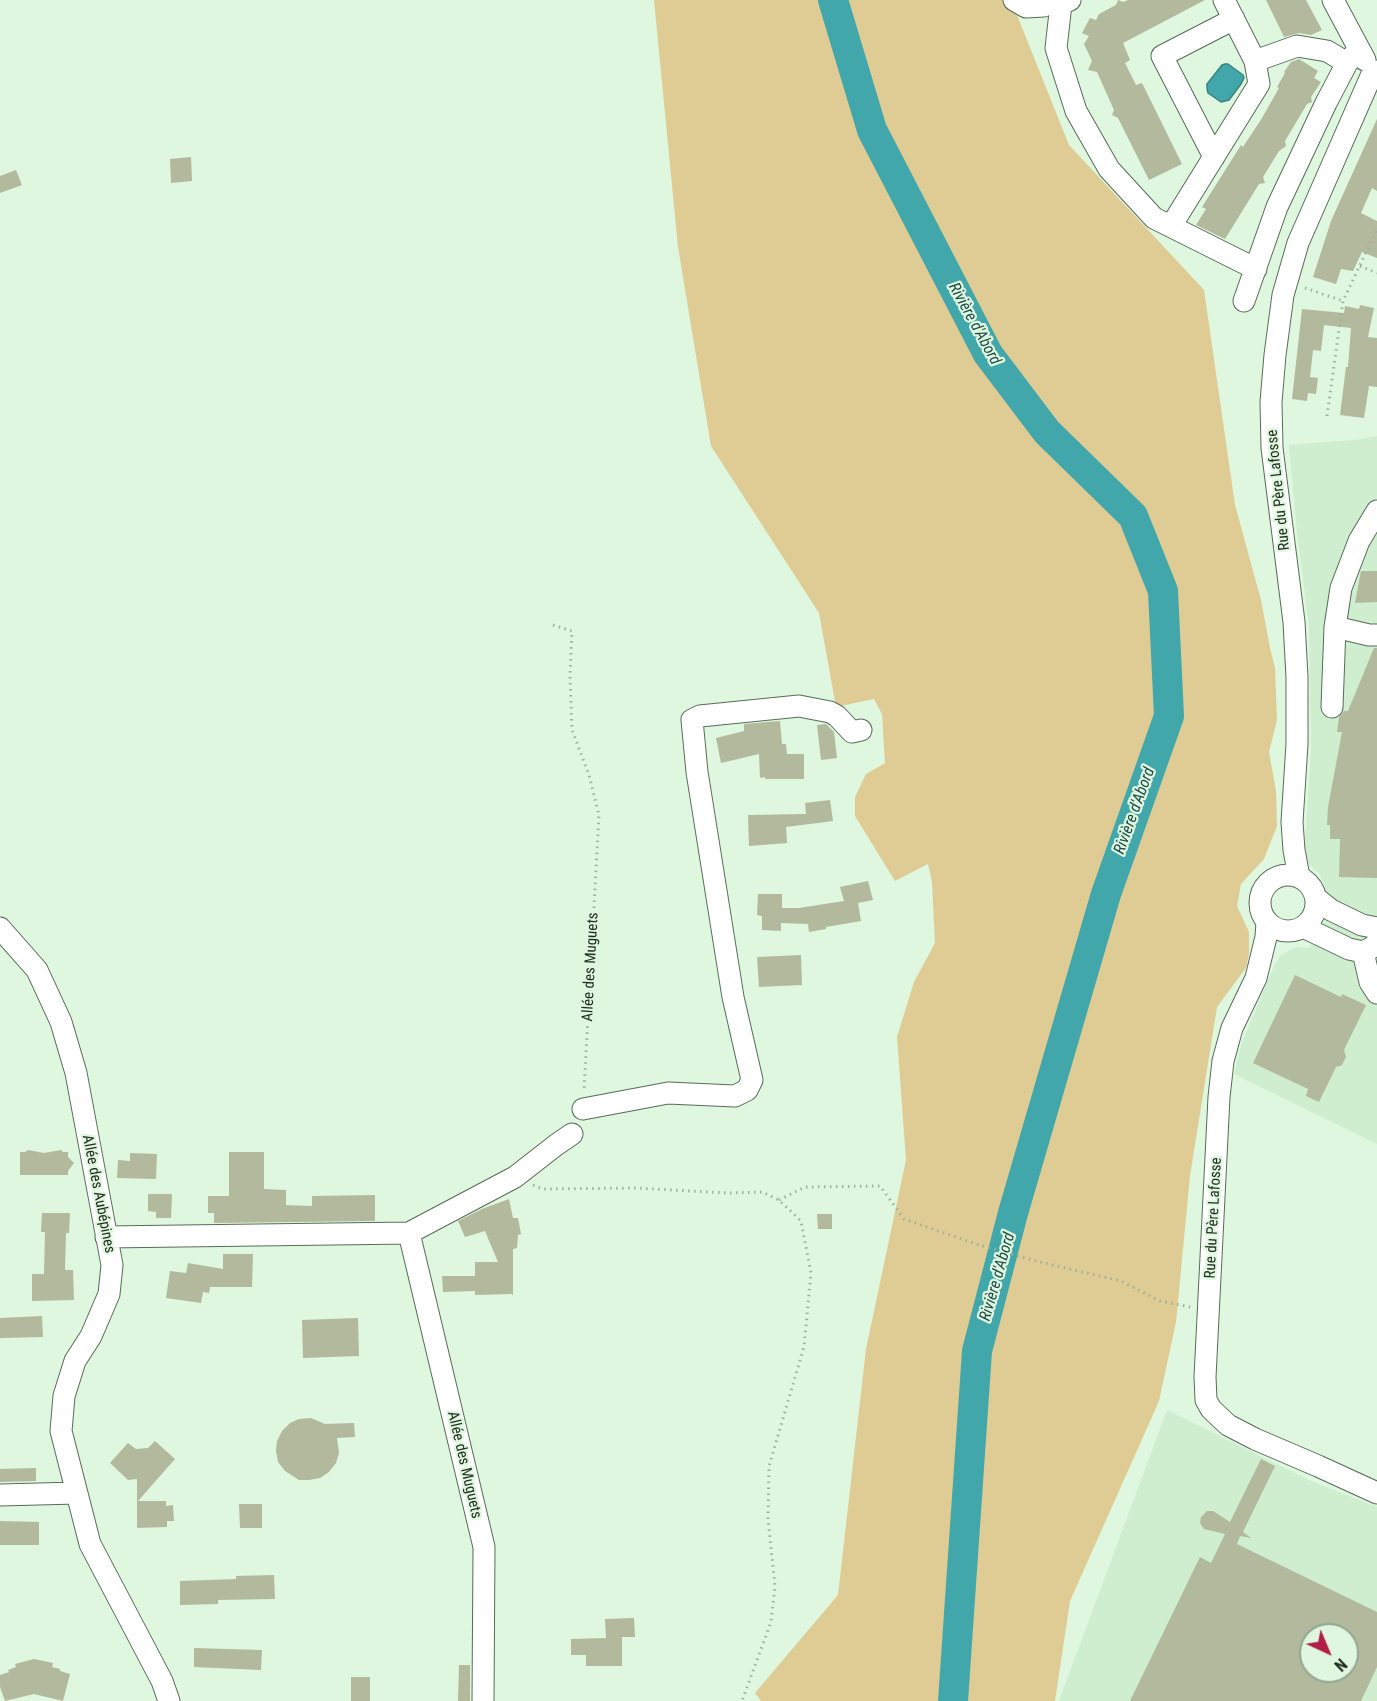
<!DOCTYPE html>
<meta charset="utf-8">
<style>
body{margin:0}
#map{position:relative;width:1377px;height:1701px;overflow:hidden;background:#def7de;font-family:"Roboto Condensed",sans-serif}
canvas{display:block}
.north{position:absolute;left:1299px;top:1623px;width:60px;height:60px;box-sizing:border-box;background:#def7de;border:2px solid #93a693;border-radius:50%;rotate:136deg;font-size:16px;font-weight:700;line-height:24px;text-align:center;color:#232c23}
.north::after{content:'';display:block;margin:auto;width:21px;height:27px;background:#b11e46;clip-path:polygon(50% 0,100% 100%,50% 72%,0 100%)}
</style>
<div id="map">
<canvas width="1377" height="1701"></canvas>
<div class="north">N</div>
</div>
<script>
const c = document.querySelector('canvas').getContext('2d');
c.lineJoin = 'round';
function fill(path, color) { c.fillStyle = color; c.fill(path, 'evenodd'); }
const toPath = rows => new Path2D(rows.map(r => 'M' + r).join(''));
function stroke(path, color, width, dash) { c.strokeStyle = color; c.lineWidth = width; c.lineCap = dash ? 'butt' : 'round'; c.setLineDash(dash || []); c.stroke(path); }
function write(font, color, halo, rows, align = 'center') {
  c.font = font + ' "Roboto Condensed",sans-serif'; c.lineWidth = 4.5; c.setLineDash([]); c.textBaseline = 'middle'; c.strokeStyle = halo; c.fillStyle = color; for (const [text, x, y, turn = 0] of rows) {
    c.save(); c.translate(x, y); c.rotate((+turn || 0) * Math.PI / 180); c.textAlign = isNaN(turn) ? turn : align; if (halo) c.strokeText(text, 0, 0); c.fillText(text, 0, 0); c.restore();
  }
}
fill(toPath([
 [1377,436,1377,1144,1234,1074,1242,1042,1275,964,1280,956,1295,947,1309,948,1336,902,1326,892,1319,873,1304,860,1311,750,1309,626,1297,533,1289,445,1354,440],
 [1167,1410,1311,1481,1377,1507,1377,1701,1059,1701],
 [1311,1635,1347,1635,1347,1671,1311,1671]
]), '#cfedcf');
fill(toPath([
 [654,0,1011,0,1069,145,1204,290,1235,505,1261,600,1270,648,1275,668,1277,720,1269,752,1276,791,1277,826,1264,859,1241,884,1237,906,1249,932,1249,954,1246,968,1217,1007,1190,1176,1176,1322,1159,1401,1070,1601,1055,1701,761,1701,755,1693,838,1595,866,1349,906,1160,897,1037,914,982,935,943,932,882,928,864,895,881,855,816,855,797,866,774,885,763,882,714,874,699,836,707,819,613,711,446,678,247]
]), '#decc94');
const water = toPath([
 [1225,64,1228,64,1243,75,1244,78,1241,84,1229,100,1221,102,1208,93,1207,88,1207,84,1222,65,1225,64]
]);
fill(water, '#42a7aa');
stroke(water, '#398282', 1.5);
stroke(toPath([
 [833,0,872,130,988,354,1047,432,1133,516,1163,591,1169,716,1106,894,1013,1213,977,1351,953,1701]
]), '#42a7aa', 30);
fill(toPath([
 [1118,0,1123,2,1128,0,1205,0,1123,43,1130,60,1125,63,1136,85,1142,83,1182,164,1149,180,1118,118,1112,115,1114,110,1097,72,1088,70,1092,61,1084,44,1089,36,1082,33,1090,18,1096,20,1099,14,1116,5],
 [1266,0,1306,0,1322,30,1311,35,1299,33,1284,37],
 [1299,59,1318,71,1314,78,1321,82,1311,97,1312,102,1307,104,1285,141,1286,146,1279,151,1263,177,1265,183,1259,184,1225,239,1196,225,1206,209,1202,207,1241,145,1243,147,1262,118,1279,88,1277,87,1285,73,1284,72,1291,62],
 [1377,119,1377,191,1372,188,1361,213,1377,221,1377,258,1362,252,1353,271,1341,269,1336,284,1313,277,1331,221],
 [191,157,192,181,171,183,170,159],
 [16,170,22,185,0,193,0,176],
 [1360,305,1374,308,1368,337,1377,338,1377,387,1369,386,1364,418,1340,415,1346,367,1348,367,1351,328,1324,325,1321,351,1313,350,1310,377,1318,378,1316,394,1308,393,1307,401,1292,399,1302,309,1344,313,1345,306,1359,309],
 [1361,571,1377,571,1377,602,1355,603],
 [1374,648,1377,648,1377,878,1339,877,1340,839,1330,839,1330,825,1327,825,1328,807,1342,732,1337,732,1339,717,1344,711,1348,711],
 [780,721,782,744,786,744,787,754,804,754,804,779,765,779,765,777,760,778,759,754,721,763,716,738,744,731,744,724],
 [826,724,834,732,837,758,821,760,817,725],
 [830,800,833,821,786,827,787,843,749,846,748,815,806,814,805,803],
 [868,881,873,900,858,903,861,921,826,927,826,929,809,932,808,924,781,923,781,931,762,930,762,916,757,915,758,894,782,894,782,908,799,908,844,901,840,887],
 [801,955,802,985,759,987,757,957],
 [1295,975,1341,997,1342,994,1366,1005,1344,1050,1346,1057,1342,1065,1336,1067,1319,1102,1306,1096,1308,1089,1253,1063],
 [28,1150,44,1153,61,1150,63,1152,68,1152,68,1157,74,1163,68,1171,68,1175,20,1175,20,1152,25,1152],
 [229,1152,264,1152,264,1189,286,1190,286,1205,312,1206,312,1196,375,1195,375,1221,214,1223,214,1213,208,1213,208,1196,229,1196],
 [130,1153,157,1154,156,1179,117,1178,118,1160,130,1161],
 [148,1194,172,1194,171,1218,156,1218,156,1212,148,1211],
 [509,1199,513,1218,518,1218,521,1234,518,1235,517,1248,513,1249,513,1296,512,1294,475,1295,475,1291,443,1292,442,1276,475,1276,475,1262,498,1262,485,1231,465,1237,458,1221,482,1209],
 [42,1213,70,1213,69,1233,66,1233,65,1270,73,1270,74,1300,32,1301,32,1274,44,1274,45,1232,41,1232],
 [817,1214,832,1214,832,1229,818,1229],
 [223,1254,253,1254,252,1287,210,1287,209,1293,203,1292,201,1303,166,1298,170,1271,186,1273,188,1263,223,1269],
 [42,1316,43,1337,0,1338,0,1318],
 [358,1318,359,1356,303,1358,302,1320],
 [311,1418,325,1424,354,1423,355,1437,337,1438,339,1453,336,1463,329,1472,320,1478,309,1480,299,1480,285,1471,278,1462,276,1451,277,1441,282,1431,290,1423,299,1419],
 [155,1441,175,1459,138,1501,166,1501,166,1506,173,1505,174,1521,167,1521,167,1527,137,1528,137,1479,128,1480,110,1463,128,1443,136,1449,148,1448],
 [1261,1459,1275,1466,1243,1532,1251,1538,1240,1536,1237,1544,1377,1612,1377,1667,1361,1701,1130,1701,1200,1557,1211,1563,1225,1534,1204,1529,1200,1523,1201,1517,1207,1511,1213,1511,1230,1522],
 [1311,1635,1347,1635,1347,1671,1311,1671],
 [36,1468,36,1481,0,1482,0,1469],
 [239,1504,262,1504,262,1528,240,1528],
 [0,1521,39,1522,39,1545,0,1545],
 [274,1575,275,1599,218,1600,218,1604,180,1605,180,1581,236,1579,236,1576],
 [634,1618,635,1637,622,1637,622,1666,586,1666,586,1655,571,1655,571,1639,606,1638,605,1619],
 [194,1648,262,1650,261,1670,194,1667],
 [34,1659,53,1663,52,1667,60,1669,60,1671,70,1674,63,1701,34,1694,5,1701,0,1687,0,1675,9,1672,8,1670,16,1667,15,1664],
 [459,1665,470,1665,470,1701,458,1701],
 [351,1677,370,1677,370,1701,351,1701]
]), '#b2b99c');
const minor = toPath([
 [1014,0,1026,7,1044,6,1055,0],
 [1070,0,1061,4,1056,48,1076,111,1109,169,1154,218,1256,269],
 [1224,0,1255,61,1297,46,1327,51,1347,63],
 [1333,0,1365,60],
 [1214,157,1162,56,1234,19],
 [1171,226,1259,84,1255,61],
 [1244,301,1277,207,1326,103,1347,63,1359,49],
 [1335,627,1369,635,1377,635],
 [1332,707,1335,627,1341,588,1359,541,1377,511],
 '1260 903a28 28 0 1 1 56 0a28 28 0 1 1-56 0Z',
 [1299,877,1294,850,1292,822,1297,744,1297,677,1294,622,1272,448,1271,402,1275,355,1283,295,1298,243,1372,74,1377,71],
 [1316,898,1331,910,1362,925,1377,928],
 [1267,922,1266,937,1256,978,1232,1028,1223,1061,1219,1097,1205,1377,1206,1400,1211,1409,1228,1425,1255,1439,1318,1466,1377,1493],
 [1303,927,1349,949,1363,952,1371,948,1377,943],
 [0,928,37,970,61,1022,76,1073,112,1265,109,1294,91,1336,75,1361,64,1396,61,1431,90,1544,162,1681,169,1701],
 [1363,952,1370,982,1377,993],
 [583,1109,668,1093,735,1096,747,1090,752,1080,733,997,697,772,692,720,700,716,799,706,830,712,837,716,852,732,861,730],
 [409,1233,484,1547,483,1701],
 [106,1237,409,1233,515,1177,556,1145,572,1134],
 [0,1495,77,1493]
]);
stroke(minor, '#576c58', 23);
stroke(toPath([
 [1360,266,1377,273],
 [1305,288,1343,301],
 [1327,416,1343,301,1377,229],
 [553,625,572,631,570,675,572,730,589,775,599,815,584,1090],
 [533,1185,542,1189,636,1188,728,1193,762,1192,779,1200,801,1221,811,1273,804,1347,769,1466,768,1519,775,1586,771,1622,742,1701],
 [779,1200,805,1187,880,1186,904,1219,976,1244,1036,1261,1121,1281,1160,1301,1190,1307]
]), '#9eb19e', 3, [1.5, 4.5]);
stroke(minor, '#fff', 21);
write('15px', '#232c23', '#def7de', [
 ["Rue du Père Lafosse",1279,490,-96],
 ["Allée des Muguets",591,967,-87],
 ["Allée des Aubépines",98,1194,79],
 ["Rue du Père Lafosse",1214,1218,-87],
 ["Allée des Muguets",464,1465,77]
]);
write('italic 16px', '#1e4a4c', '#def7de', [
 ["Rivière d'Abord",974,324,61],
 ["Rivière d'Abord",1135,811,-70],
 ["Rivière d'Abord",998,1277,-74]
]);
</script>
